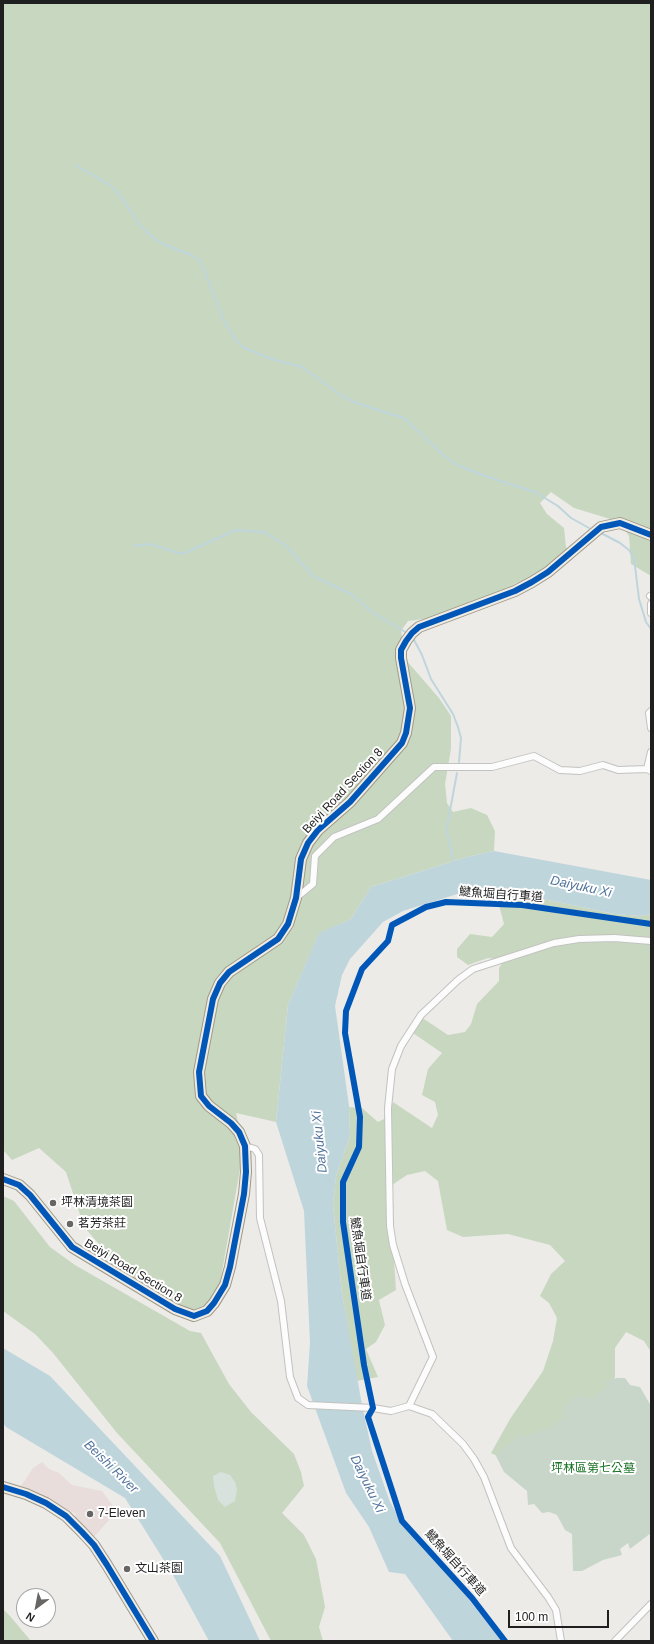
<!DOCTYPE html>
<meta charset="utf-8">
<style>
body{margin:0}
#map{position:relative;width:654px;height:1644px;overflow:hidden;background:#ecebe8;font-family:Helvetica,sans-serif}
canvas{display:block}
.frame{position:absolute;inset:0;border:4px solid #1f1f1f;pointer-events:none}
.north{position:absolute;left:16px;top:1588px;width:40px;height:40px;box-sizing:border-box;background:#fff;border:1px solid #a5a5a5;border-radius:50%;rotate:212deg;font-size:11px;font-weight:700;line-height:16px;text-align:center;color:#1f1f1f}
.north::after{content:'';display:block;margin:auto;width:14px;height:18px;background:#676665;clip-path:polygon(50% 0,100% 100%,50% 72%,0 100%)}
.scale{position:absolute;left:508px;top:1610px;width:101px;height:18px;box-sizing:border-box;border:2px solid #1f1f1f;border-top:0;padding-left:5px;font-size:12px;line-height:14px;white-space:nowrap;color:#1f1f1f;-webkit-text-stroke:3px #fff;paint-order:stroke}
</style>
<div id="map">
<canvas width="654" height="1644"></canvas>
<div class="frame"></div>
<div class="north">N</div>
<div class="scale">100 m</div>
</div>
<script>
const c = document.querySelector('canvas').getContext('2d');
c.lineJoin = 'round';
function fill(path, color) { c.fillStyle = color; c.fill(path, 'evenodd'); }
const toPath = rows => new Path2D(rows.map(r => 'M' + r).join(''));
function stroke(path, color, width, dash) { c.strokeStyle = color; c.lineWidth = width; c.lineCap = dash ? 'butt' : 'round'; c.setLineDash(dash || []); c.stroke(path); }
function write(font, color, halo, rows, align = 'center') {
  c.font = font + ' Helvetica,"Noto Sans TC",sans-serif'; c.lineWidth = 4; c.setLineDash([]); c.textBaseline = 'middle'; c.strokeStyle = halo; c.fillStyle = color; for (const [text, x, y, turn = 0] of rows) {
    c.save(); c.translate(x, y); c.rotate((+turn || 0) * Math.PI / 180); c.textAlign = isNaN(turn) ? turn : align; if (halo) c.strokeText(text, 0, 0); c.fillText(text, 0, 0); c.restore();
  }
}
fill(toPath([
 [42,1462,49,1469,59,1473,72,1485,102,1491,117,1511,94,1537,74,1517,76,1514,21,1486,33,1468]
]), '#e9dddb');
fill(toPath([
 [3,3,651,3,651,576,631,564,629,536,620,522,574,508,551,492,540,503,547,514,564,528,566,547,574,557,565,565,514,584,502,601,448,616,408,621,401,631,406,660,439,698,451,716,451,749,445,784,447,803,453,812,471,808,487,815,495,831,494,851,467,857,371,887,351,919,319,934,288,1005,276,1122,236,1113,244,1146,218,1295,208,1310,191,1314,160,1298,113,1260,84,1227,66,1172,39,1148,12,1160,3,1150],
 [497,898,543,899,615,914,640,916,651,914,651,1352,644,1341,626,1332,615,1348,615,1377,601,1406,501,1458,491,1453,510,1419,543,1371,553,1341,557,1318,549,1303,540,1296,551,1274,565,1261,550,1245,527,1239,508,1234,463,1237,447,1230,438,1181,425,1171,407,1175,389,1187,396,1290,379,1300,385,1325,376,1342,366,1349,378,1377,357,1381,342,1294,333,1205,336,1176,350,1136,349,1107,362,1108,378,1122,388,1117,393,1102,432,1128,438,1115,435,1102,422,1095,428,1069,442,1053,410,1031,421,1017,448,1035,465,1032,471,1024,477,1004,499,981,499,968,504,960,488,958,468,965,457,957,457,949,470,934,492,937,504,924],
 [3,1196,14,1201,50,1247,75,1265,190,1331,201,1333,229,1384,251,1412,294,1454,301,1472,304,1486,282,1513,304,1535,316,1559,325,1607,319,1627,323,1641,271,1641,220,1543,117,1433,53,1353,35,1334,3,1311],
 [3,1609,10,1616,31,1641,3,1641]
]), '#c8d8c0');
fill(toPath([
 [221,1472,230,1475,235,1482,237,1490,235,1501,225,1507,218,1500,214,1486,213,1476]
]), '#d7e2dc');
fill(toPath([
 [617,1378,625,1378,630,1385,640,1387,651,1406,651,1533,630,1549,628,1543,620,1549,622,1555,603,1560,582,1571,573,1571,572,1534,565,1530,557,1515,549,1512,542,1513,534,1504,528,1505,527,1491,504,1472,496,1456,501,1449,512,1442,516,1436,533,1434,552,1426,562,1419,564,1408,576,1396,591,1398,606,1388,605,1381]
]), '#c8d6c9');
fill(toPath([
 [494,851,651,880,651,914,640,916,615,914,543,899,497,898,478,889,467,891,403,911,383,922,350,959,342,975,335,1006,349,1106,350,1136,336,1176,333,1205,342,1294,362,1405,372,1451,390,1502,406,1530,456,1583,502,1641,453,1641,405,1574,389,1572,369,1527,346,1493,307,1386,310,1343,304,1211,276,1122,288,1005,319,933,351,919,371,887,467,857],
 [3,1348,50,1376,220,1556,260,1641,209,1641,173,1575,125,1498,6,1427,3,1423]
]), '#bfd5dc');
stroke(toPath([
 [75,165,110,185,119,194,140,225,151,236,161,243,191,255,199,260,204,270,224,321,235,339,243,347,268,358,302,367,342,396,356,403,404,418,444,456,459,466,488,477,535,492,558,506,571,518,589,528],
 [601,533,620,543,629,550,634,558,639,599,646,622,651,629],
 [134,546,150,544,178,553,185,553,236,530,264,532,285,545,313,576,351,594,373,613,407,633],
 [413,638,422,655,431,679,453,714,458,727,461,738,459,762],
 [454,864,447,832,448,821,457,773]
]), '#bfd5dc', 2);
const minor = toPath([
 [650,596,651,597],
 [651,604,651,613],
 [651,711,649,713,651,728],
 [647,769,651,752],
 [296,898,313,884,315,856,334,837,378,819,434,767,492,767,534,756,560,770,580,771,603,765,618,770,647,769,651,771],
 [245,1146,255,1149,259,1155,260,1218,281,1301,290,1377,298,1398,308,1405,373,1408,391,1411,409,1406,432,1414,463,1444,474,1459,484,1477,511,1548,548,1597,556,1610,561,1641],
 [409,1406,433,1357,405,1284,393,1245,390,1226,388,1108,392,1069,401,1046,421,1015,458,980,473,969,554,943,579,939,614,938,651,941],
 [615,1641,651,1604]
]);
const primary = toPath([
 [3,1179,19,1185,30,1195,72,1247,175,1309,194,1316,207,1311,214,1303,225,1285,230,1267,244,1194,246,1172,245,1146,239,1132,231,1123,209,1106,201,1096,199,1072,213,999,220,983,229,972,278,939,288,924,296,898,301,859,308,843,318,830,350,802,402,743,406,733,410,708,401,658,401,650,406,641,412,633,419,627,515,591,532,582,548,572,601,527,620,523,651,535],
 [3,1487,26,1494,46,1503,66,1516,82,1532,94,1545,107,1565,153,1641]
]);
stroke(minor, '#c2c2c0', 8);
stroke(primary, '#a09987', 12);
stroke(minor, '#fcfcfc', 6);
stroke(primary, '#efece5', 10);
stroke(toPath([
 [3,1179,19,1185,30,1195,72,1247,175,1309,194,1316,207,1311,214,1303,225,1285,230,1267,244,1194,246,1172,245,1146,239,1132,231,1123,209,1106,201,1096,199,1072,213,999,220,983,229,972,278,939,288,924,296,898,301,859,308,843,318,830,350,802,402,743,406,733,410,708,401,658,401,650,406,641,412,633,419,627,515,591,532,582,548,572,601,527,620,523,651,535],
 [3,1487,26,1494,46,1503,66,1516,82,1532,94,1545,107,1565,153,1641],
 [505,1641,472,1598,402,1521,368,1417,373,1408,364,1365,343,1222,343,1182,359,1147,360,1117,345,1033,346,1011,362,969,388,941,392,925,426,907,446,902,522,905,651,924]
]), '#0057b8', 6);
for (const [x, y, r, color] of [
 [53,1203,4,"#676665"],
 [70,1224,4,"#676665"],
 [90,1514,4,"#676665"],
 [127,1569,4,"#676665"]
]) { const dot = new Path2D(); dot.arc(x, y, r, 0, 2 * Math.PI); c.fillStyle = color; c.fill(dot); stroke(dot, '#fff', 1.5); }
write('12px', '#1f1f1f', '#fff', [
 ["Beiyi Road Section 8",343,791,-47],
 ["𩻸魚堀自行車道",501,895,4],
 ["𩻸魚堀自行車道",360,1259,82],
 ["Beiyi Road Section 8",133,1271,31],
 ["𩻸魚堀自行車道",455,1563,48]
]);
write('12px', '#1f1f1f', '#fff', [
 ["坪林清境茶園",61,1203],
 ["茗芳茶莊",78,1224],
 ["7-Eleven",98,1514],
 ["文山茶園",135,1569]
], 'left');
write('12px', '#187223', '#fff', [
 ["坪林區第七公墓",593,1469]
]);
write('italic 13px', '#53759d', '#fff', [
 ["Daiyuku Xi",581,887,12],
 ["Daiyuku Xi",320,1142,-96],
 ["Beishi River",111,1467,44],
 ["Daiyuku Xi",367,1484,64]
]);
</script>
